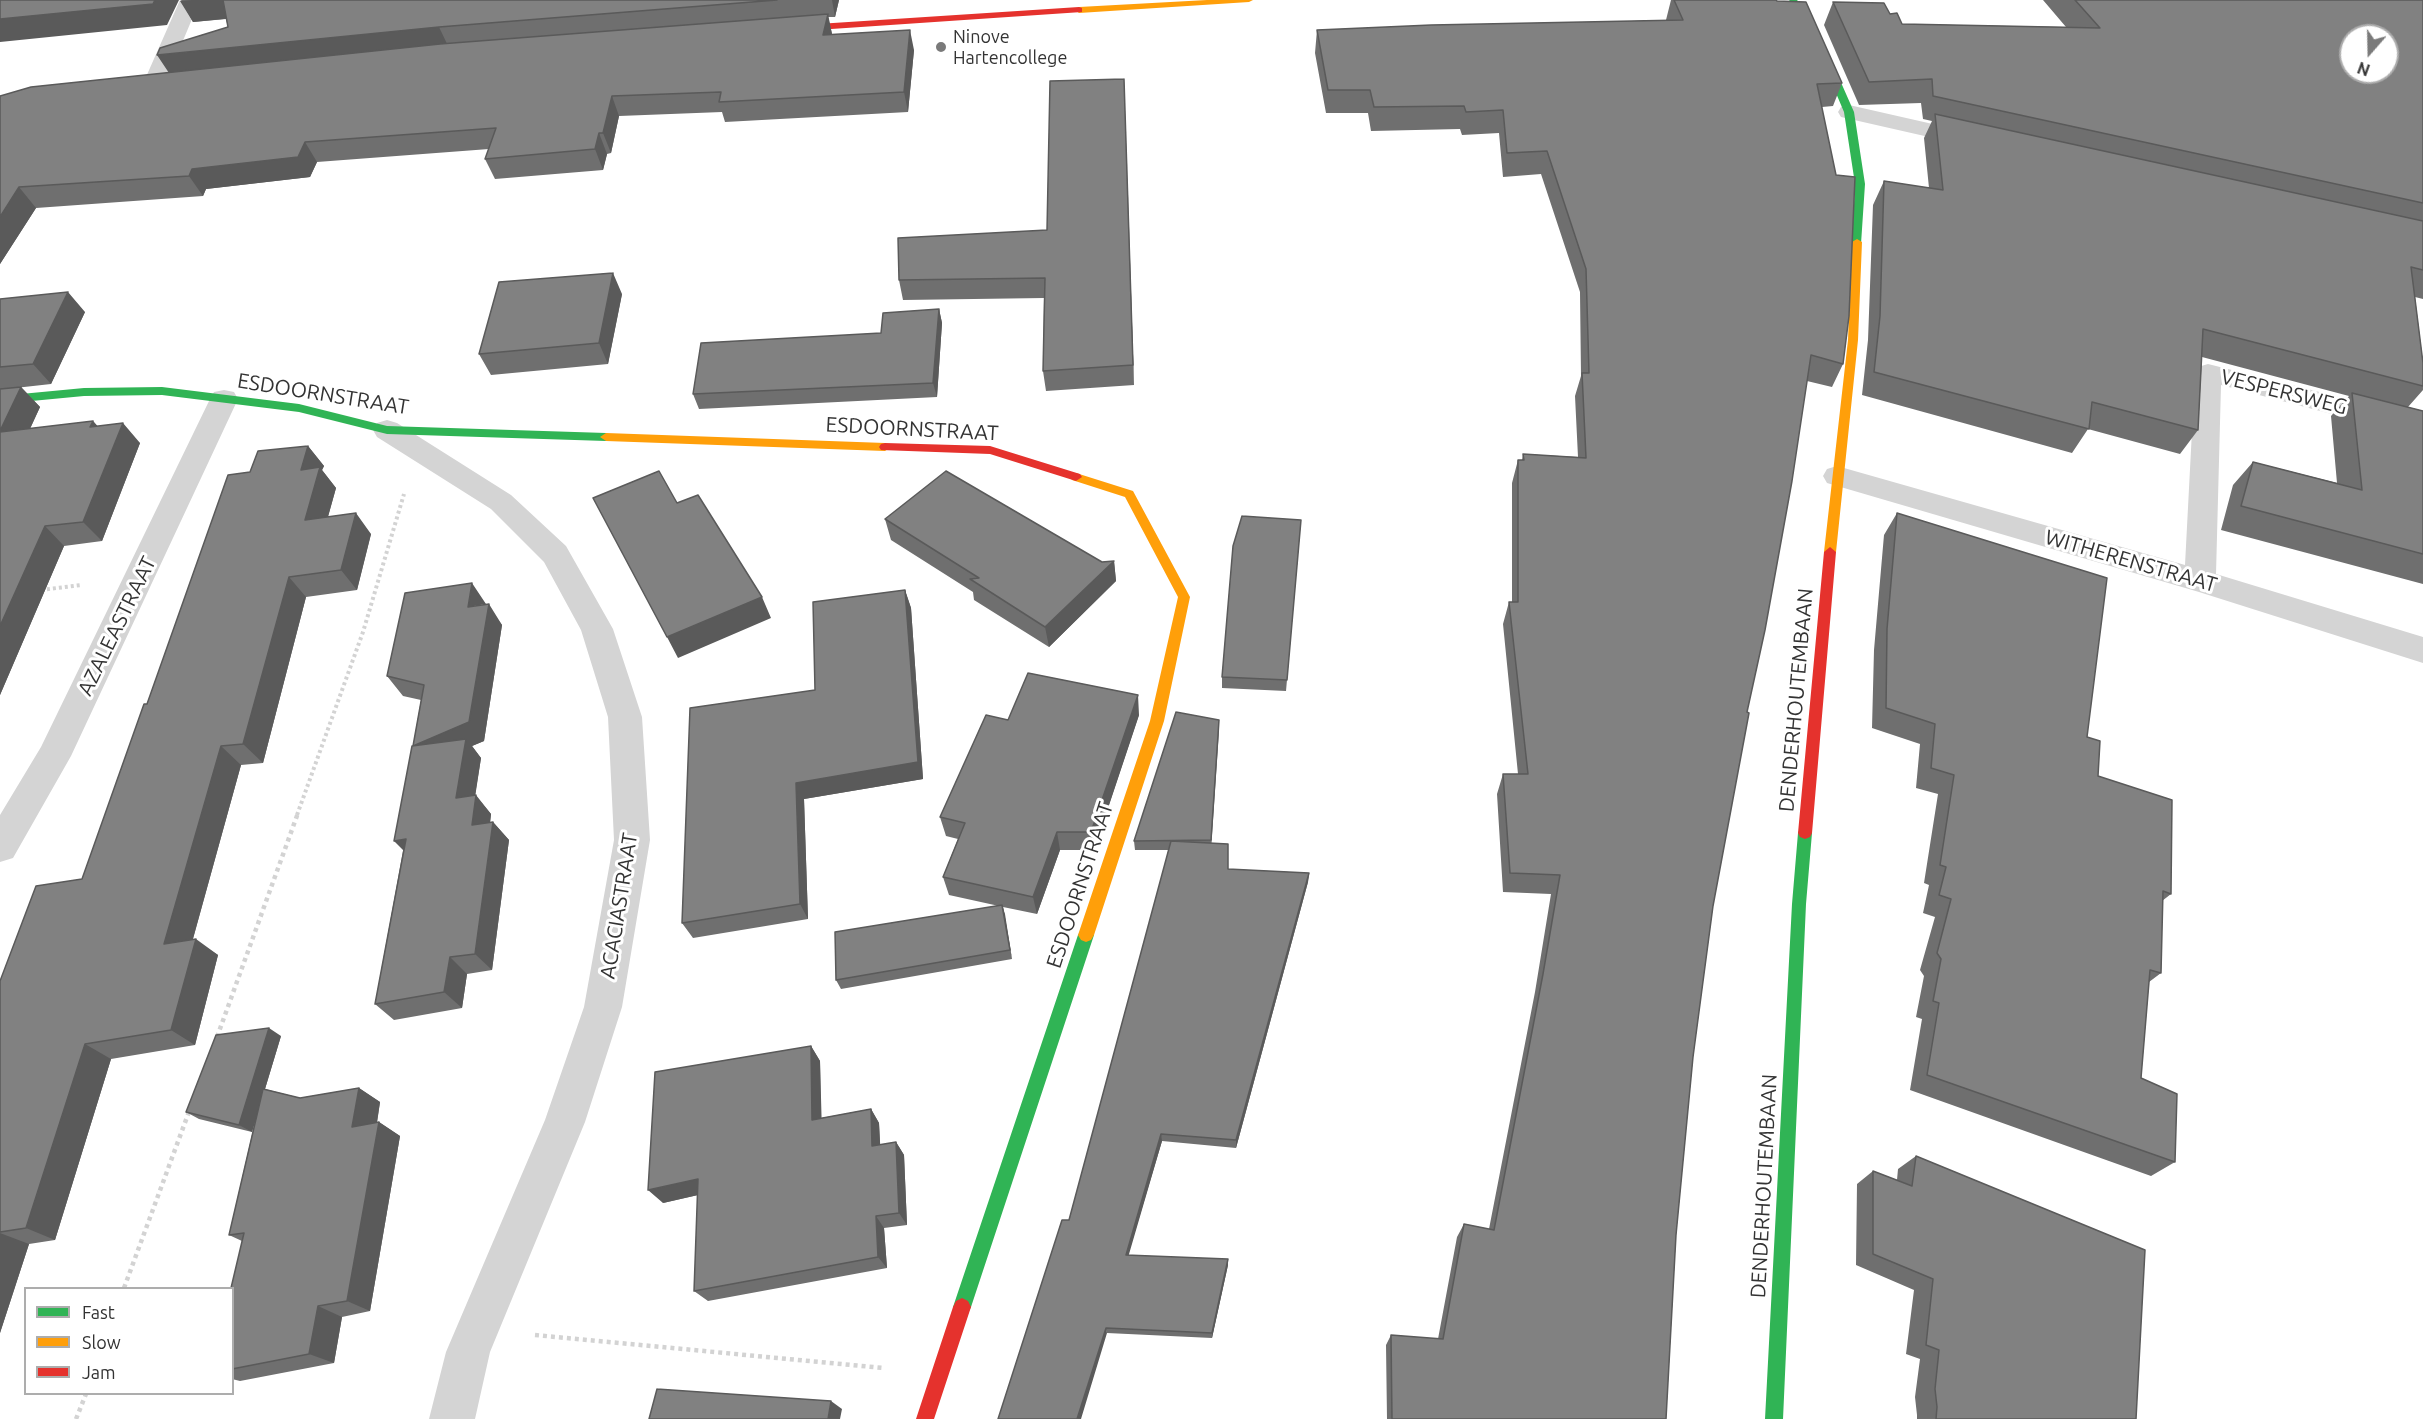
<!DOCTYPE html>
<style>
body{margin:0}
#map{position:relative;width:2423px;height:1419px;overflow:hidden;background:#fff;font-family:Ubuntu,sans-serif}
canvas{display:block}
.legend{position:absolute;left:24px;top:1287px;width:210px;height:108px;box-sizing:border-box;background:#fff;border:2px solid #adadad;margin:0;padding:8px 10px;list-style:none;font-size:18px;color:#333}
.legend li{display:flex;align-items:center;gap:12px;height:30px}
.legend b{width:30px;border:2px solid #adadad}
.north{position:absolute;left:2339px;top:24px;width:60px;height:60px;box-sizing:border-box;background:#fff;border:2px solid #adadad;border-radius:50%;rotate:200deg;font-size:16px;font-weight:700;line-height:24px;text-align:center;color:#333}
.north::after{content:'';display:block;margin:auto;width:21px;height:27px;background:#7a7a7a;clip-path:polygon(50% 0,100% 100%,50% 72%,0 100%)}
</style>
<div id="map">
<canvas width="2423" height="1419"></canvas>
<ul class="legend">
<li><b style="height:8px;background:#30b455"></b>Fast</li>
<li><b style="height:8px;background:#ff9f0a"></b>Slow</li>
<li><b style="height:8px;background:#e5322d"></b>Jam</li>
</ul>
<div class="north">N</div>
</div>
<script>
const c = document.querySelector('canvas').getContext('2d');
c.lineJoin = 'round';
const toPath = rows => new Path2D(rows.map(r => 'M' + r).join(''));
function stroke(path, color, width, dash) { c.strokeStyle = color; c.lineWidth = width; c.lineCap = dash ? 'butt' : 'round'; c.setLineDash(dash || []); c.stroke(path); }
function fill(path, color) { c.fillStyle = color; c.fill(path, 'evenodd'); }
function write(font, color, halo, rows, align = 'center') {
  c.font = font + ' Ubuntu,sans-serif'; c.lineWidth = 6; c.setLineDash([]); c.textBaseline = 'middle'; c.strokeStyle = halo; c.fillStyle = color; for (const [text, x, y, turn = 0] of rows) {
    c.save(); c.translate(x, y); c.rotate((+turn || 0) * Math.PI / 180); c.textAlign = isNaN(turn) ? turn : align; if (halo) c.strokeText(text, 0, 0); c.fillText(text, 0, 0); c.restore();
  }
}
stroke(toPath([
 [41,590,81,585],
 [297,815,363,632,404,494]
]), '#d3d3d3', 4, [3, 3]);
stroke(toPath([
 [217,1037,298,813],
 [124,1288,190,1109],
 [535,1335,883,1368],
 [76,1419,86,1394]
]), '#d3d3d3', 4.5, [4, 4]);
fill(toPath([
 [180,0,200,0,164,86,161,91,153,93,145,91,142,86,180,0],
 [1849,105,1981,135,1984,140,1981,145,1973,147,1841,117,1838,112,1841,107,1849,105],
 [2208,364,2423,418,2423,438,2221,385,2216,574,2423,637,2423,663,2199,592,1827,483,1823,476,1827,469,1837,466,2185,565,2195,373,2198,367,2208,364],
 [224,390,234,392,238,399,71,756,13,858,0,862,0,815,41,747,210,399,214,392,224,390],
 [387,420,397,423,511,495,566,546,613,629,642,717,650,840,622,1007,585,1122,490,1352,475,1419,429,1419,446,1352,545,1120,584,1007,614,840,608,717,581,630,544,562,491,509,377,437,373,430,377,423,387,420]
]), '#d4d4d4');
fill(toPath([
 [1789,0,1797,0,1813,19,1854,112,1865,184,1861,244,1853,244,1852,242,1855,184,1844,112,1805,20,1789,0],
 [162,387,299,404,387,426,606,433,612,437,606,441,387,434,299,412,162,395,84,396,0,404,0,396,84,388,162,387],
 [1805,827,1810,829,1812,833,1806,904,1783,1419,1765,1419,1792,904,1798,833,1800,829,1805,827],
 [1086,928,1091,930,1094,935,971,1307,968,1313,962,1316,956,1313,953,1307,1078,935,1081,930,1086,928]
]), '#30b455');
fill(toPath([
 [1207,0,1253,0,1249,2,1079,13,1075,10,1079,7,1207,0],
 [1857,239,1862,242,1858,340,1836,552,1830,557,1824,552,1848,340,1852,242,1857,239],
 [606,433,885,443,891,447,885,451,606,441,600,437,606,433],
 [1076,473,1133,491,1190,597,1164,721,1094,935,1091,940,1086,942,1081,940,1078,935,1150,721,1178,597,1125,497,1072,480,1070,477,1072,474,1076,473]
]), '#ff9f0a');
fill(toPath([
 [1079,7,1082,8,1082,12,787,32,783,29,787,26,1079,7],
 [885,443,990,446,1080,474,1082,477,1076,481,990,454,881,450,879,447,881,444,885,443],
 [1830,547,1836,552,1812,833,1810,837,1805,839,1800,837,1798,833,1824,552,1830,547],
 [962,1298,968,1301,971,1307,934,1419,916,1419,953,1307,956,1301,962,1298]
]), '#e5322d');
fill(toPath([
 [181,0,839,0,835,17,828,17,832,34,914,50,908,112,725,122,722,112,619,116,611,153,607,154,603,170,495,179,485,159,489,149,317,162,310,177,206,189,203,196,36,208,0,264,0,96,168,73,228,27,226,19,193,22],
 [1671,0,1776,0,1842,83,1833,106,1822,107,1843,364,1832,387,1807,381,1747,712,1713,906,1693,1057,1676,1235,1666,1419,1387,1419,1386,1345,1391,1335,1438,1339,1457,1237,1464,1224,1489,1229,1535,992,1551,894,1503,892,1497,794,1503,774,1518,774,1503,624,1509,602,1512,602,1512,483,1518,460,1522,460,1523,454,1578,457,1575,396,1581,376,1580,292,1541,174,1503,177,1499,133,1462,135,1460,129,1371,131,1368,113,1326,113,1315,53,1317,30,1666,20],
 [2043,0,2423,0,2423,299,2415,297,2423,363,2423,390,2408,407,2423,411,2423,584,2221,530,2233,485,2253,462,2337,483,2331,416,2349,396,2202,357,2198,430,2180,454,2088,429,2072,453,1862,395,1868,340,1873,205,1884,181,1929,188,1924,138,1932,121,1923,119,1921,103,1859,105,1824,25,1833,2,1890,14,1902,24,2066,27],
 [1124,79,1134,385,1046,391,1043,371,1044,298,903,300,899,280,1047,230],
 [622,294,608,364,491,375,479,354],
 [0,299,85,312,51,384,15,388,21,387,40,407,30,429,93,421,97,426,140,443,102,541,64,546,0,695],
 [939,309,942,323,937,397,699,409,693,394,881,333],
 [308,446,324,466,322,470,336,488,328,517,371,534,357,590,306,597,263,763,241,765,193,939,218,955,195,1045,111,1059,55,1240,29,1244,0,1333,0,981,82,879,147,704,250,472],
 [1897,513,2087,737,2098,776,2171,894,2162,901,2161,973,2149,982,2141,1078,2175,1162,2151,1176,1910,1090,1922,1019,1916,1017,1924,976,1920,970,1935,917,1923,913,1929,885,1924,883,1938,794,1916,788,1920,744,1872,728,1874,650,1884,535],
 [885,519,1102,562,1114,561,1116,581,1049,647,974,600,973,592,891,540],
 [1301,520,1286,691,1222,688,1222,677],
 [905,590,911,608,923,779,804,799,808,919,693,938,682,923,815,690],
 [486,604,502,625,484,741,472,746,481,758,475,795,491,814,490,822,493,822,509,840,492,970,467,974,462,1008,394,1020,375,1004,403,851,413,746,421,700,403,696,387,676],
 [1139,715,1094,850,1060,850,1037,914,1003,907,1012,959,841,989,836,980,999,906,949,895,943,877,958,839,946,836,940,817,1008,720],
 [1219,720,1211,843,1228,869,1309,873,1308,882,1236,1148,1162,1141,1128,1255,1228,1265,1212,1338,1107,1333,1069,1220,1169,850,1135,850,1134,841],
 [281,1036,265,1089,300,1098,359,1088,380,1102,377,1123,379,1122,400,1136,370,1311,342,1317,334,1363,240,1381,232,1379,232,1288,242,1241,229,1235,256,1117,252,1132,199,1119,186,1112],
 [811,1046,820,1061,821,1118,871,1109,879,1123,880,1145,896,1142,904,1155,907,1225,884,1228,887,1268,708,1301,694,1291,698,1195,663,1203],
 [1916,1156,2136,1419,1917,1419,1917,1415,1915,1397,1920,1359,1906,1354,1914,1290,1856,1265,1857,1184,1873,1171,1897,1180,1898,1169]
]), '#6f6f6f');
fill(toPath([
 [155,0,179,0,167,25,0,42,0,19],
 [192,0,224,0,234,18,193,22,180,1],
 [832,0,839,0,835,17],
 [828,14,832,34,828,55,823,35],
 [439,27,449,48,171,76,157,55],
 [910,30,914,50,908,112,904,92],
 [612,96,619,116,611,153,603,133],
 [1125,99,1134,385,1133,365],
 [599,133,607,154,603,170,595,149],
 [305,142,317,162,310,177,206,189,203,196,189,176,192,169],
 [19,187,36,208,0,264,0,217],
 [613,273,622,294,608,364,599,343],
 [68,292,85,312,51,384,33,364],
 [939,309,942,323,937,397,933,383],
 [21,387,40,407,19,452,0,433,0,431],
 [93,421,111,441,90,427],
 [123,423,140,443,102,541,83,522],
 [308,446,324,466,322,470,336,488,321,541,305,520,301,470],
 [356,513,371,534,357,590,341,570],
 [45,526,64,546,0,695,0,626],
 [1114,561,1116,581,1049,647,1045,627],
 [289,577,306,597,263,763,243,744],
 [472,583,486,604,468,607],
 [905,590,911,608,923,779,804,799,808,919,800,904,796,783],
 [762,597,771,618,678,658,667,637],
 [489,604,502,625,484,741,472,746,481,758,472,817,413,746],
 [1138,695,1139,715,1094,850,1091,832],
 [1219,720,1219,730,1211,850,1211,840],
 [221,746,241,765,187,960,164,944],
 [476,795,491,814,488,843,472,825],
 [493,822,509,840,492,970,475,954],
 [1057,832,1060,850,1037,914,1033,897],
 [406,839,412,859,394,841],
 [1309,873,1308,882,1236,1148,1236,1140],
 [1002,905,1005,914,1012,959,1010,950],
 [196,939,218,955,195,1045,171,1030],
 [450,957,467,974,462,1008,444,992],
 [269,1028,281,1036,252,1132,239,1125],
 [85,1044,111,1059,55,1240,26,1228],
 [811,1046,820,1061,822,1134,812,1120],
 [359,1088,380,1102,374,1141,352,1127],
 [871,1109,879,1123,881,1160,872,1146],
 [379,1122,400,1136,370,1311,347,1301],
 [1161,1134,1162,1141,1127,1261,1126,1255],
 [896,1142,904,1155,907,1225,899,1213],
 [698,1179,711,1192,663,1203,648,1190],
 [876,1216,884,1228,887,1268,878,1257],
 [0,1233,29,1244,0,1333],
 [1228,1259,1228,1265,1212,1338,1212,1333],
 [318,1306,342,1317,334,1363,309,1354],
 [1106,1328,1107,1333,1081,1419,1077,1419],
 [831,1401,842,1409,840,1419,828,1419]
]), '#5a5a5a');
const building = toPath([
 [0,0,155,0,153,4,0,19,0,0],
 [223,0,777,0,439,27,157,55,160,48,228,27,223,0],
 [1674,0,1776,0,1777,1,1806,2,1842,83,1817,84,1836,175,1855,177,1849,316,1843,364,1811,355,1792,481,1765,630,1747,712,1749,713,1713,906,1693,1057,1676,1235,1666,1419,1392,1419,1391,1335,1443,1339,1464,1224,1494,1230,1543,974,1560,875,1510,873,1503,774,1528,774,1509,602,1518,602,1518,460,1524,460,1523,454,1586,458,1582,373,1589,373,1586,269,1547,151,1507,153,1503,110,1466,112,1464,106,1374,107,1370,90,1328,90,1317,30,1431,25,1683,20,1674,0],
 [2075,0,2423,0,2423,203,1933,96,1932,79,1869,82,1833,2,1884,3,1890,14,1897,13,1902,24,2100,28,2075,0],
 [2351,36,2387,36,2387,72,2351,72,2351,36],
 [828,14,823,35,910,30,904,92,719,102,721,92,612,96,603,133,599,133,595,149,485,159,496,128,305,142,298,157,192,169,189,176,19,187,0,217,0,96,31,87,440,44,828,14],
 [1124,79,1133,365,1043,371,1045,278,899,280,898,238,1047,230,1050,81,1124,79],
 [1935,114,2423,221,2423,270,2411,267,2423,363,2423,386,2203,329,2198,430,2092,402,2089,429,1874,372,1880,316,1884,181,1943,190,1935,114],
 [613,273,599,343,479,354,499,282,613,273],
 [68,292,33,364,0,367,0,299,68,292],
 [939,309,933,383,693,394,701,343,881,333,883,313,939,309],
 [21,387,0,431,0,389,21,387],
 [2352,393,2423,411,2423,554,2241,506,2253,462,2362,490,2352,393],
 [93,421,90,427,123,423,83,522,45,526,0,626,0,432,93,421],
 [308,446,301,470,320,467,305,520,356,513,341,570,289,577,243,744,221,746,164,944,196,939,171,1030,85,1044,26,1228,0,1232,0,981,36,886,82,879,144,704,147,704,228,475,250,472,258,451,308,446],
 [659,471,677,503,698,495,762,597,667,637,593,498,659,471],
 [946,471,1102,562,1114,561,1045,627,970,579,979,578,885,519,946,471],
 [1897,513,2107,578,2087,737,2100,741,2098,776,2172,800,2171,894,2163,891,2161,973,2150,970,2141,1078,2177,1094,2175,1162,1927,1075,1939,1003,1933,1001,1941,959,1937,953,1951,899,1939,895,1946,867,1940,865,1954,775,1931,768,1935,724,1886,708,1887,629,1897,513],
 [1242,516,1301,520,1287,680,1222,677,1233,546,1242,516],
 [472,583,468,607,489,604,469,722,413,746,424,685,387,676,405,593,472,583],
 [905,590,918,762,796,783,800,904,682,923,690,708,815,690,813,602,905,590],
 [1028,673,1138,695,1091,832,1057,832,1033,897,943,877,965,823,940,817,986,715,1008,720,1028,673],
 [1176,712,1219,720,1211,840,1134,841,1176,712],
 [466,739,456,798,476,795,472,825,493,822,475,954,450,957,444,992,375,1004,406,839,394,841,412,746,466,739],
 [1171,841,1228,844,1228,869,1309,873,1236,1140,1161,1134,1126,1255,1228,1259,1212,1333,1106,1328,1077,1419,998,1419,1062,1220,1069,1220,1171,841],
 [1002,905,1010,950,836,980,835,932,1002,905],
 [269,1028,239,1125,186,1112,216,1035,269,1028],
 [811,1046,812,1120,871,1109,872,1146,896,1142,899,1213,876,1216,878,1257,694,1291,698,1179,648,1190,655,1072,811,1046],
 [359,1088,352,1127,379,1122,347,1301,318,1306,309,1354,232,1369,232,1288,231,1288,244,1233,229,1235,263,1089,300,1098,359,1088],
 [1916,1156,2145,1250,2136,1419,1936,1419,1937,1407,1935,1389,1939,1350,1926,1345,1933,1279,1873,1254,1873,1171,1912,1186,1916,1156],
 [657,1389,831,1401,828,1419,649,1419,657,1389]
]);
fill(building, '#818181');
stroke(building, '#5a5a5a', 1.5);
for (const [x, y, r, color] of [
 [941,47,6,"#7a7a7a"]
]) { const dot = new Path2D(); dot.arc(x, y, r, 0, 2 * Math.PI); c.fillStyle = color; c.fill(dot); stroke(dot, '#fff', 2); }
write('18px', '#333', '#fff', [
 ["Ninove",953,37],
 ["Hartencollege",953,58]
], 'left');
write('21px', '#333', '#fff', [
 ["VESPERSWEG",2284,392,14],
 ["ESDOORNSTRAAT",323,394,9],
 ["ESDOORNSTRAAT",912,429,3],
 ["WITHERENSTRAAT",2131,561,16],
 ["AZALEASTRAAT",117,626,-64],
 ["DENDERHOUTEMBAAN",1796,700,-85],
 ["ESDOORNSTRAAT",1080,885,-72],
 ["ACACIASTRAAT",619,906,-81],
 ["DENDERHOUTEMBAAN",1764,1186,-87]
]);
</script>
